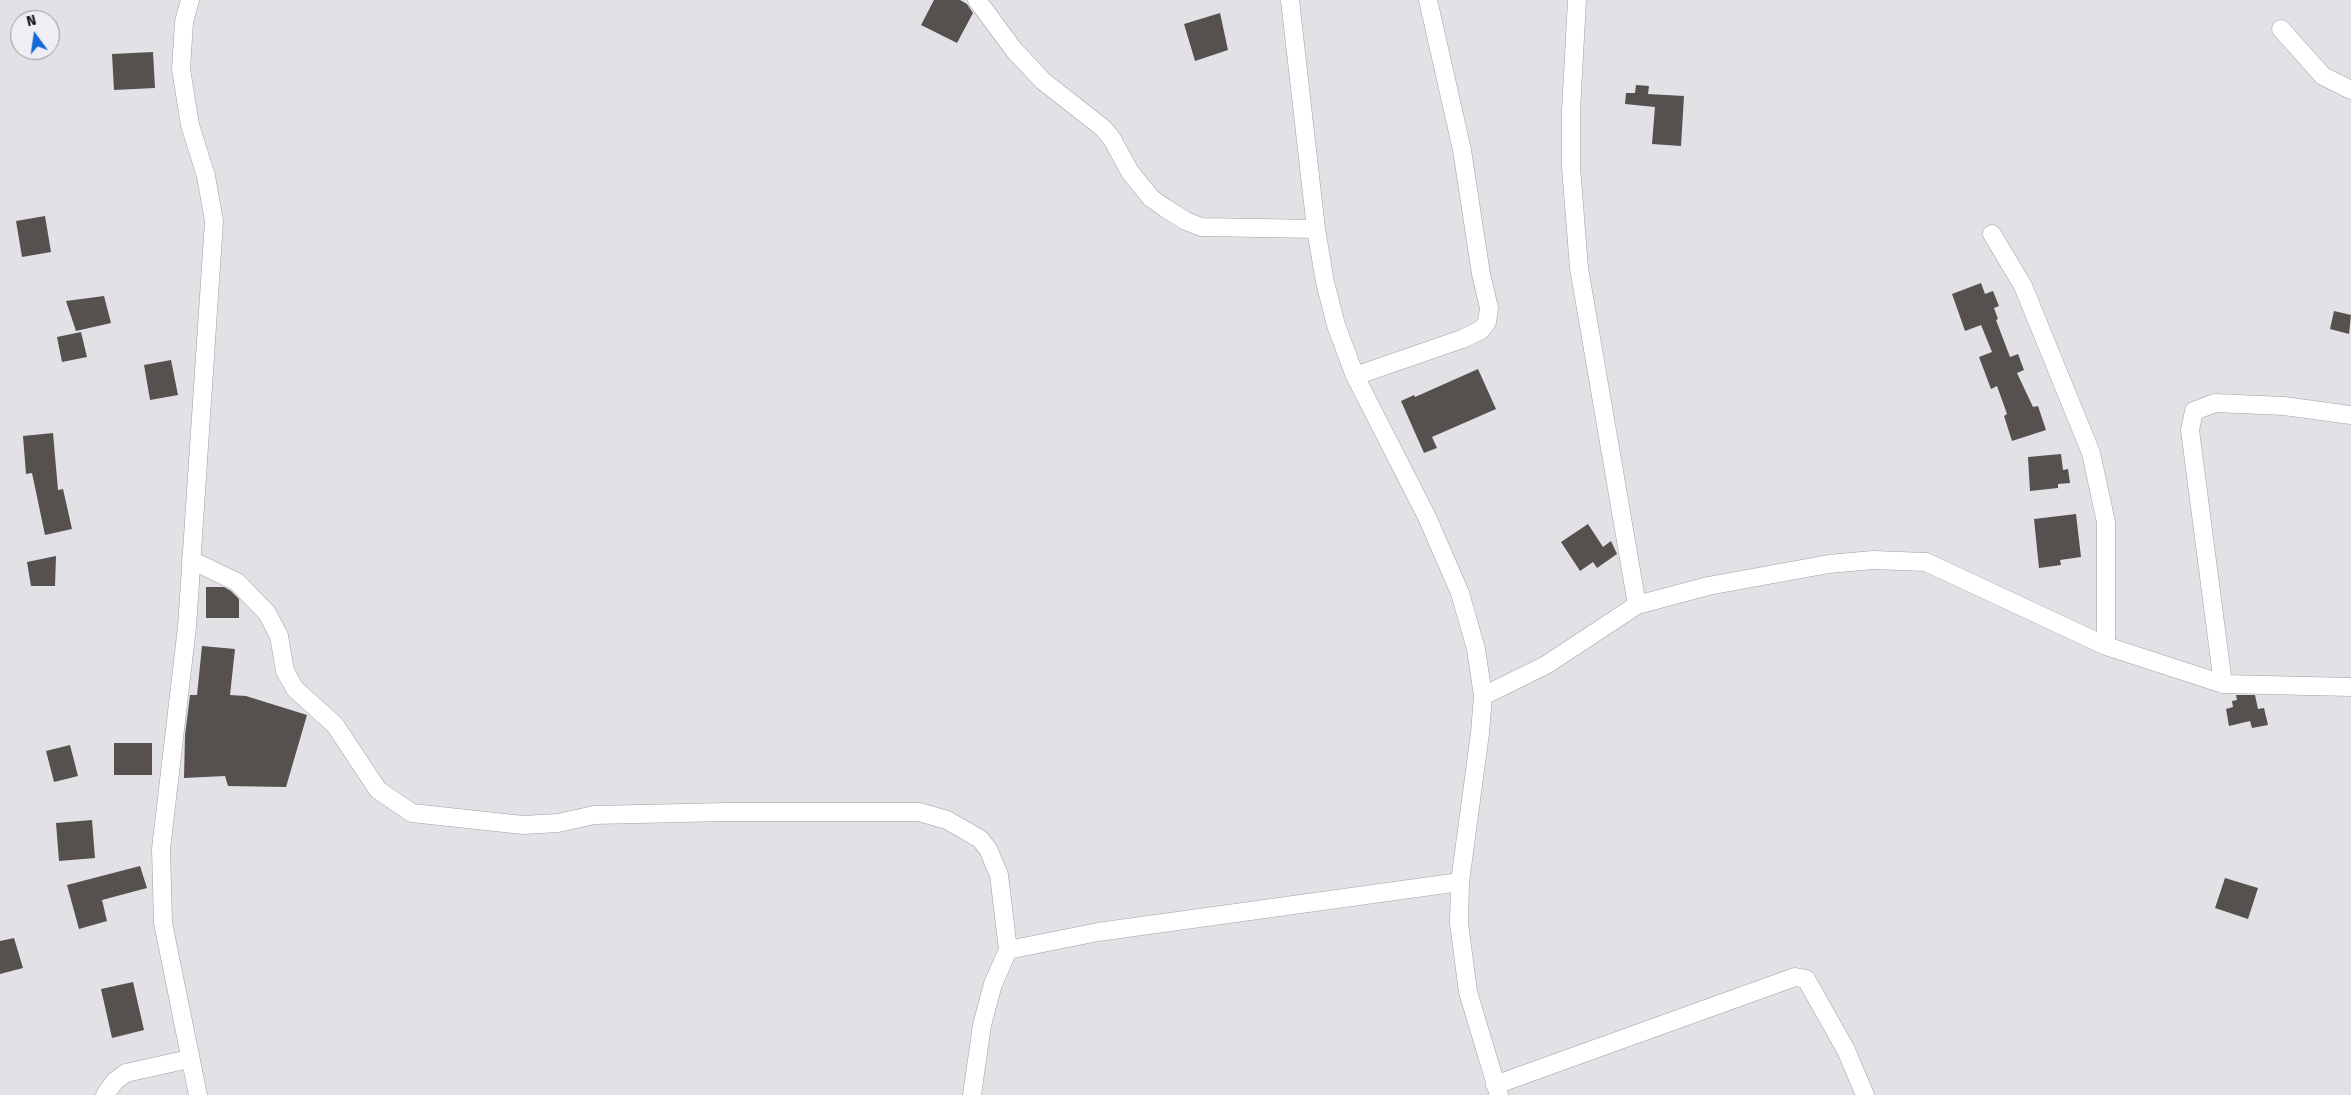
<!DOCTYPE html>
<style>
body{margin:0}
#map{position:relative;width:2351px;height:1095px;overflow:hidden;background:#e1e1e6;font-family:"Fira Sans",sans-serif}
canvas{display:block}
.north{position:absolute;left:10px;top:10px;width:50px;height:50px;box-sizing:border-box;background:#eeeef4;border:1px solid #96969a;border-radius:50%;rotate:346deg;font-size:14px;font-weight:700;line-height:20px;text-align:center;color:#121214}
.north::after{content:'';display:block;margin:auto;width:18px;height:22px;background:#1469d3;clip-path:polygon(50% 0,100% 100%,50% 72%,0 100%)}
</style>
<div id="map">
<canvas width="2351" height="1095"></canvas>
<div class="north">N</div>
</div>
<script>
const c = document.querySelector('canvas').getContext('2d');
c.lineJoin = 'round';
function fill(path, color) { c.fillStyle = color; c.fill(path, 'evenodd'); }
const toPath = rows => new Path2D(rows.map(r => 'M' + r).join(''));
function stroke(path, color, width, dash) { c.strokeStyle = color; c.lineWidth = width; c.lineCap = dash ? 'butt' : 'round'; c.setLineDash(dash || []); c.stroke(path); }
fill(toPath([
 [934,0,960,0,967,4,973,13,957,43,921,25],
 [1220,13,1228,50,1195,61,1184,24],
 [153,52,155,88,114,90,112,54],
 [1636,85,1649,86,1648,94,1684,96,1681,146,1652,144,1655,107,1625,104,1626,93,1635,93],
 [45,216,51,252,22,257,16,221],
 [1981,283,1985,294,1993,291,1999,306,1994,308,1998,319,1996,320,2010,357,2018,354,2024,370,2017,373,2033,407,2038,406,2046,430,2012,441,2004,416,2007,414,1997,386,1991,389,1979,357,1992,352,1981,325,1965,331,1952,294],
 [104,296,111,323,76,331,66,301],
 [2334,311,2351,315,2349,334,2330,329],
 [81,332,87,357,62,362,57,337],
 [171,360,178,395,150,400,144,365],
 [1478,369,1496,409,1432,437,1437,448,1424,453,1401,401,1414,395,1415,397],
 [53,433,58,490,63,489,72,529,45,535,32,473,26,474,23,436],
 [2061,454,2063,470,2068,469,2070,483,2058,484,2058,488,2030,491,2028,457],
 [2076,514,2081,557,2060,560,2061,565,2039,568,2034,519],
 [1588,524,1603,547,1611,541,1617,554,1597,568,1593,562,1580,571,1561,542],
 [56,556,55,586,31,586,27,562],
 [206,587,224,587,231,591,239,599,239,618,206,618],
 [202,646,235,649,230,695,246,696,307,715,286,787,228,786,225,776,184,778,185,735,190,695,197,695],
 [2236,695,2255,695,2258,709,2264,708,2268,725,2252,728,2250,721,2229,726,2226,709,2233,707,2232,701,2237,700],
 [114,743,152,743,152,775,114,775],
 [70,745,78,776,54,782,46,751],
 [92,820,95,858,59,861,56,823],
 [140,866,147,888,102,900,107,921,79,929,67,885],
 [2225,878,2258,888,2248,919,2215,908],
 [14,938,23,968,0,974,0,941],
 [133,982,144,1030,112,1038,101,989]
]), '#56514f');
const minor = toPath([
 [190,0,184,22,181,69,190,125,206,176,214,221,187,627,161,849,163,923,198,1095],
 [977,0,1014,50,1043,81,1103,128,1112,139,1130,172,1151,198,1165,208,1186,221,1201,227,1316,229],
 [1290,0,1316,229,1325,282,1336,325,1355,376,1427,517,1460,593,1476,649,1483,696,1480,733,1460,882,1459,923,1468,992,1499,1095],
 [1577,0,1571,111,1571,167,1579,268,1637,605],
 [2281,29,2323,76,2351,90],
 [1992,234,2023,286,2091,453,2106,522,2106,646],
 [1355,376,1462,339,1481,330,1487,322,1489,308,1481,274,1462,150,1428,0],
 [191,560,237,582,267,613,279,636,285,671,295,689,335,725,378,790,412,813,523,825,558,823,594,815,727,812,919,812,947,820,980,839,988,849,999,875,1008,950],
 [2223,684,2190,430,2194,411,2215,403,2284,406,2351,415],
 [1483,696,1546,665,1637,605,1708,586,1829,564,1873,560,1926,562,2106,646,2223,684,2351,687],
 [1495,1085,1795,977,1806,979,1846,1050,1865,1095],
 [105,1095,115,1081,126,1073,189,1059],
 [972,1095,982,1025,993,984,1008,950,1098,932,1460,882]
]);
stroke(minor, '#a0a0a5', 19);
stroke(minor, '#fff', 18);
</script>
